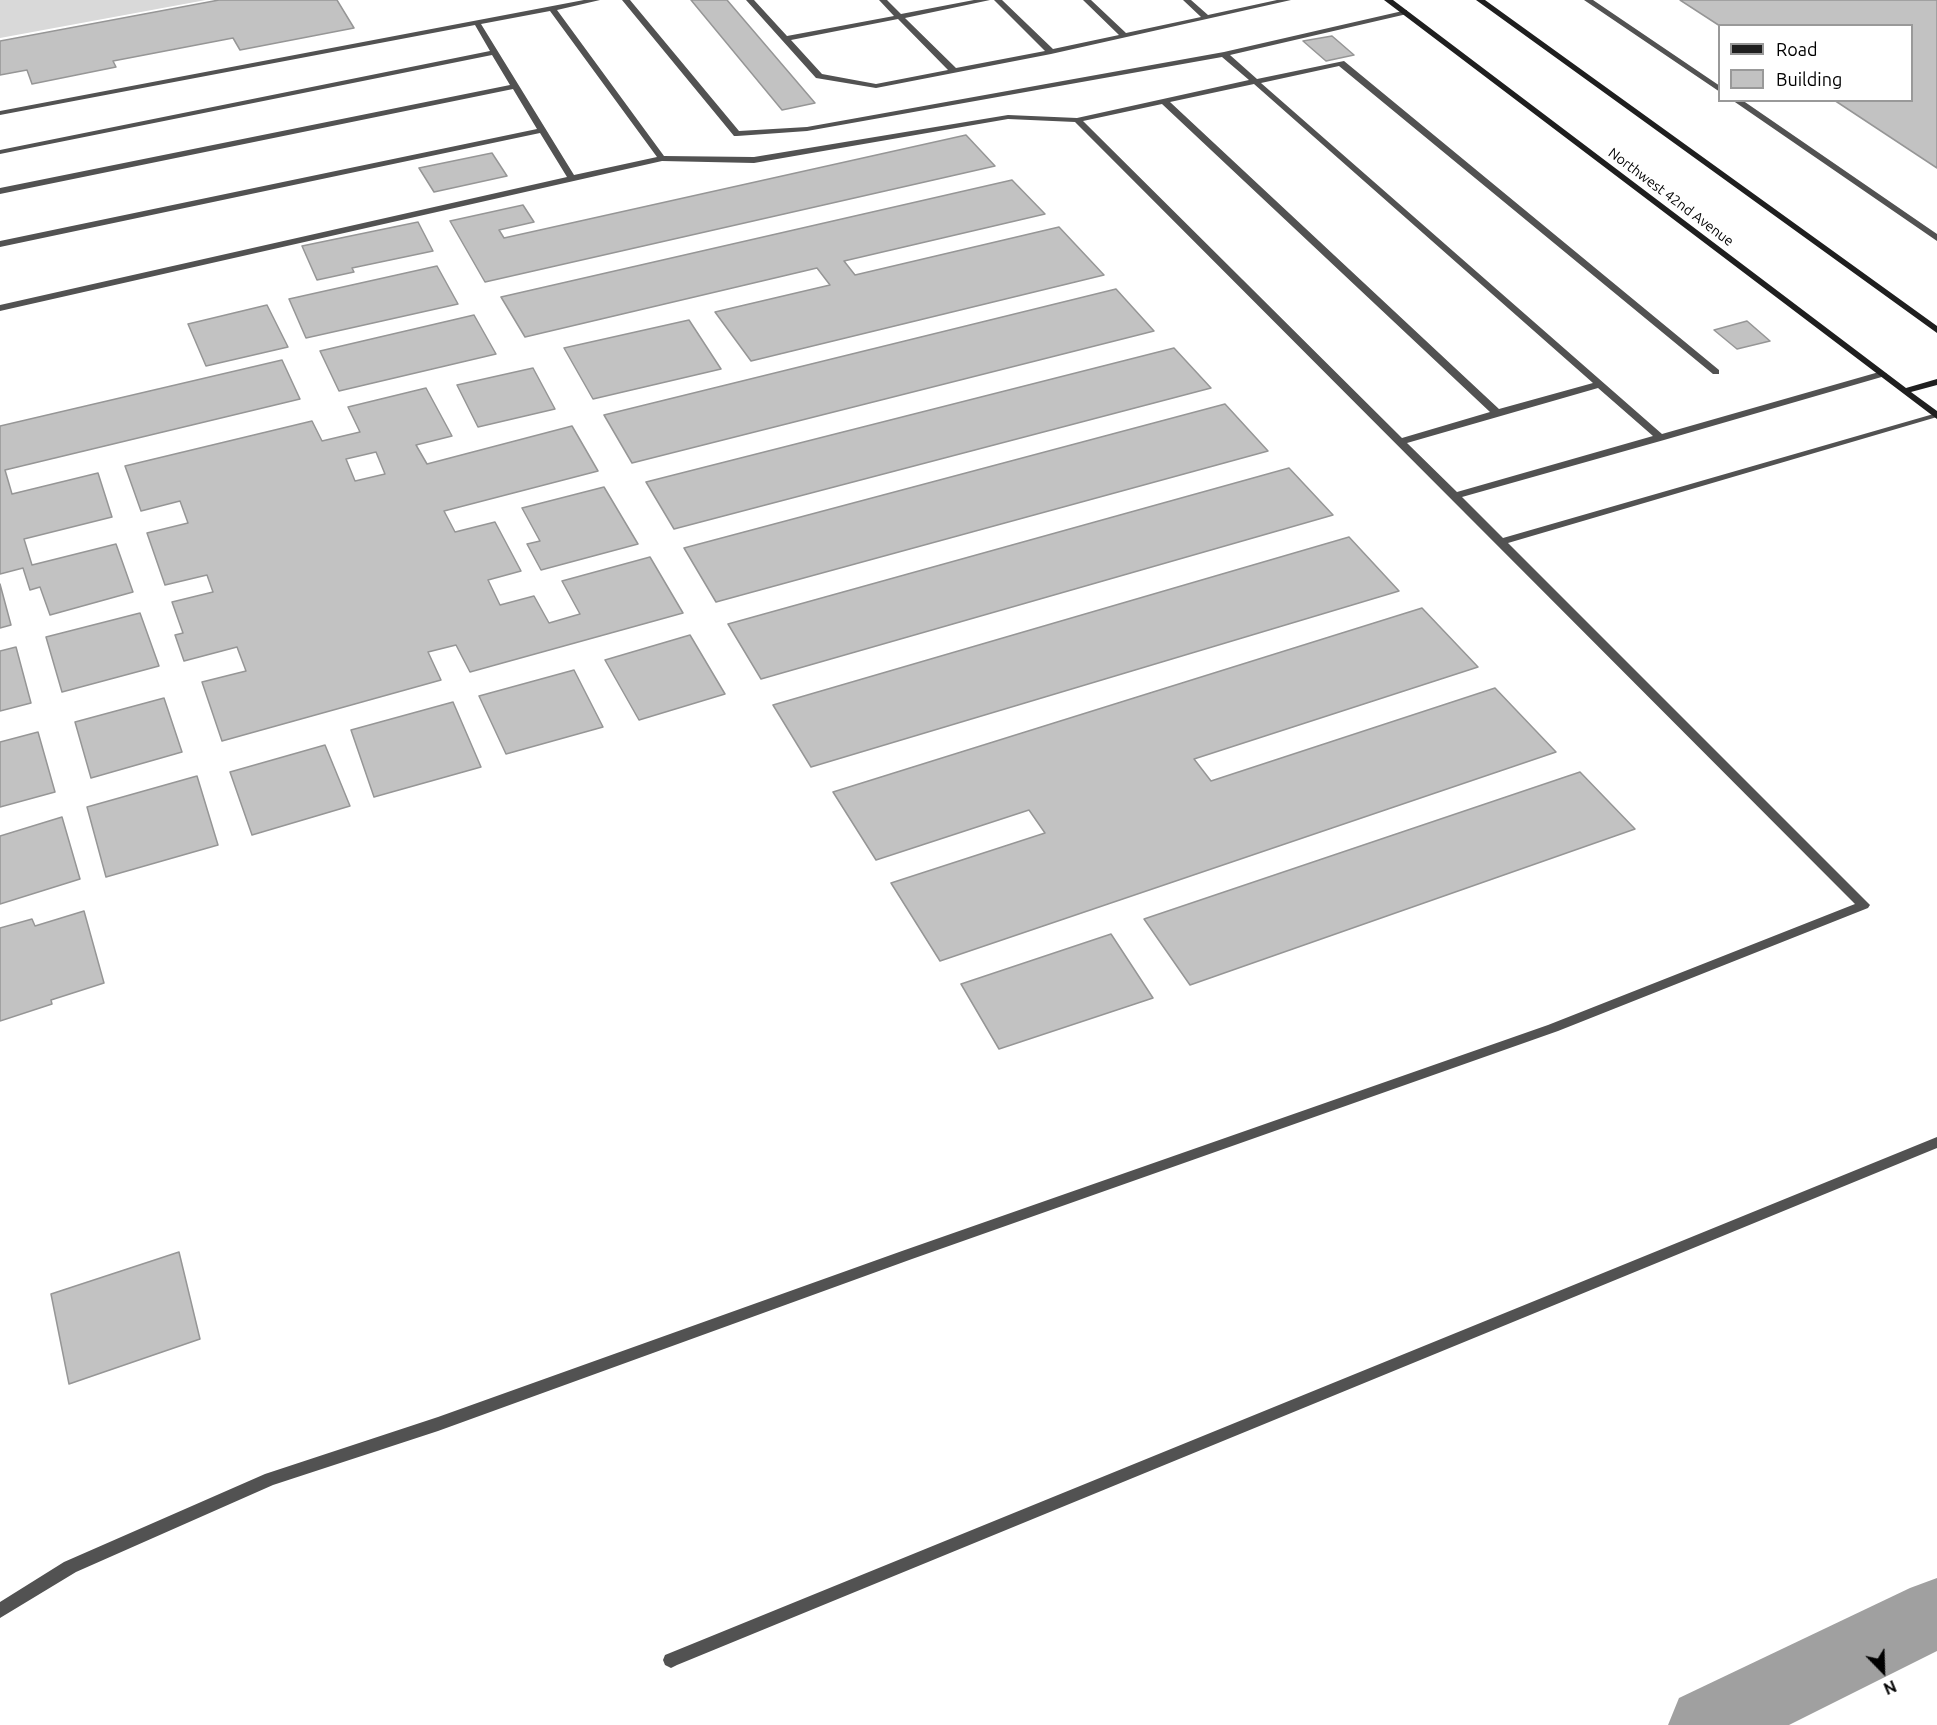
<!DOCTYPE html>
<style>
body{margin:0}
#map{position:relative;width:1937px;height:1725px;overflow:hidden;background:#fff;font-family:Ubuntu,sans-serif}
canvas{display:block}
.legend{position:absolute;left:1718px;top:24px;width:195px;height:78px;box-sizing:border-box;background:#fff;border:2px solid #999;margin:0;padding:8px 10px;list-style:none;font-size:18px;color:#000}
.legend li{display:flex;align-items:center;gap:12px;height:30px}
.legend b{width:30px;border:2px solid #999}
.north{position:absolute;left:1853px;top:1641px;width:60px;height:60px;-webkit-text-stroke:4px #fff;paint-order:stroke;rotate:157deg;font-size:16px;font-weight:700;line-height:24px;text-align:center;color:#000}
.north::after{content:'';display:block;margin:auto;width:21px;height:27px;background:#000;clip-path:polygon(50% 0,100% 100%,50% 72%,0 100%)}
</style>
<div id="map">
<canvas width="1937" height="1725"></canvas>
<ul class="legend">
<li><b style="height:8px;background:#1f1f1f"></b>Road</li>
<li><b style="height:16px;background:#c2c2c2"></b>Building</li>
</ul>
<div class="north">N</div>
</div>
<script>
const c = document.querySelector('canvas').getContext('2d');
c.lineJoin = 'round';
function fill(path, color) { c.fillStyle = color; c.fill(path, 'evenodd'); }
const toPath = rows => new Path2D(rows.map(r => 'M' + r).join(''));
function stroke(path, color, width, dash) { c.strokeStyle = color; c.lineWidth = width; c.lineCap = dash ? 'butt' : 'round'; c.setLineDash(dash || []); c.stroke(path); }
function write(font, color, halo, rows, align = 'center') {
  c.font = font + ' Ubuntu,sans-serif'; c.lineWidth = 5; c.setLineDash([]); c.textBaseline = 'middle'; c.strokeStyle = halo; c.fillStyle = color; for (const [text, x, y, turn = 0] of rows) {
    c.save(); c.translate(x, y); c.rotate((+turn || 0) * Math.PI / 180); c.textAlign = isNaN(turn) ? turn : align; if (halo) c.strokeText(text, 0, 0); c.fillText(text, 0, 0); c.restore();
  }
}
fill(toPath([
 [0,0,206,0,0,38]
]), '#d9d9d9');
fill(toPath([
 [1937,1578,1937,1651,1789,1725,1668,1725,1679,1698,1910,1588,1937,1578]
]), '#a0a0a0');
const building = toPath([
 [219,0,337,0,354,28,240,50,233,38,113,61,116,67,32,84,27,70,0,75,0,41,219,0],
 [691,0,727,0,815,103,782,110,691,0],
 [1680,0,1937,0,1937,168,1834,100,1912,100,1912,26,1720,26,1680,0],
 [1332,36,1354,55,1326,61,1303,41,1332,36],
 [966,135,995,166,485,282,450,221,523,205,534,222,499,230,504,238,966,135],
 [492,153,507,176,434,192,419,168,492,153],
 [1012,180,1045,214,844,261,855,275,1059,227,1104,275,751,361,715,312,830,285,817,268,525,337,501,297,1012,180],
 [418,222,433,251,352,268,354,272,317,280,302,246,418,222],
 [437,266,458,304,306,338,289,299,437,266],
 [1116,289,1154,331,632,463,604,415,1116,289],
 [267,305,288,347,206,366,188,324,267,305],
 [474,315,496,354,339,391,320,351,474,315],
 [689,320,721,369,593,399,564,348,689,320],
 [1747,321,1770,341,1737,349,1714,330,1747,321],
 [1174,348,1211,388,674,529,646,482,1174,348],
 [282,360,300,399,5,470,12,494,98,473,112,517,24,539,32,565,116,544,133,592,50,615,40,587,30,590,23,568,0,574,0,426,282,360],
 [533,368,555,409,478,427,457,385,533,368],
 [426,388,452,436,416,445,427,464,572,426,598,471,444,511,455,532,495,522,521,571,488,580,500,605,534,596,549,623,580,614,562,581,650,557,683,613,470,672,456,645,428,652,441,680,222,741,202,682,246,671,237,647,184,661,175,635,183,633,172,602,213,592,207,575,165,585,147,533,188,523,180,501,141,511,125,466,312,421,322,441,360,432,348,407,426,388],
 [376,452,385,474,355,481,346,459,376,452],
 [1225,404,1268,451,716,602,684,548,1225,404],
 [1289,468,1333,515,761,679,728,624,1289,468],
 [604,487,638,544,541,570,527,544,540,541,522,508,604,487],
 [1349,537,1399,591,811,767,773,705,1349,537],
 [0,584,11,625,0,628,0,584],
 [1422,608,1478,667,1194,759,1211,781,1495,688,1556,752,940,961,891,883,1045,833,1029,810,876,860,833,792,1422,608],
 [140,613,159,666,62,692,46,637,140,613],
 [690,635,725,694,639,720,605,660,690,635],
 [16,647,31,703,0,711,0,651,16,647],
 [574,670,603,727,506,754,479,696,574,670],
 [164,698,182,752,91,778,75,722,164,698],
 [453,702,481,767,374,797,351,730,453,702],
 [38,732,55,792,0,807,0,742,38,732],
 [325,745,350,806,252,835,230,772,325,745],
 [1580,772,1635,829,1190,985,1144,919,1580,772],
 [197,776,218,845,106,877,87,807,197,776],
 [62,817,80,879,0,904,0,836,62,817],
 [84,911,104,983,51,1000,52,1004,0,1021,0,928,32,919,35,926,84,911],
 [1111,934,1153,998,999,1049,961,984,1111,934],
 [179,1252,200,1339,69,1384,51,1294,179,1252]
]);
fill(building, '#c2c2c2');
stroke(building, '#969696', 1.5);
fill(toPath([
 [584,0,600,0,557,10,664,156,754,157,1008,115,1077,118,1249,80,1222,57,807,131,737,136,734,136,622,0,630,0,739,131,807,127,1224,52,1407,10,1407,14,1230,55,1257,79,1344,61,1719,370,1719,374,1713,374,1339,66,1261,83,1662,434,1879,372,1882,371,1887,374,1885,376,1664,440,1462,497,1503,538,1937,413,1937,417,1508,543,1870,905,1868,908,1558,1031,912,1259,438,1431,273,1485,76,1572,0,1618,0,1602,64,1562,265,1474,438,1417,902,1251,1548,1025,1855,904,1075,122,1008,119,754,163,662,161,0,311,0,305,567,177,540,133,0,247,0,241,537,129,513,89,0,194,0,188,510,85,492,55,0,154,0,150,490,51,475,25,0,115,0,111,584,0],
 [550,11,657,157,574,175,481,24,550,11],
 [1254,84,1593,383,1499,409,1170,102,1254,84],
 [1162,104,1490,412,1402,438,1083,121,1162,104],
 [1598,388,1653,436,1457,492,1407,443,1598,388],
 [746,0,754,0,787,36,894,16,879,0,887,0,901,14,974,0,990,0,905,18,956,68,1045,51,994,0,1002,0,1053,49,1119,35,1083,0,1091,0,1126,33,1201,17,1183,0,1191,0,1208,15,1277,0,1291,0,1051,54,876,88,816,78,746,0],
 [898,19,948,70,876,84,822,74,791,40,898,19],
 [1584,0,1593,0,1720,86,1720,92,1584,0],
 [1732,100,1742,100,1937,234,1937,241,1732,100],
 [1937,1137,1937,1148,677,1665,671,1668,665,1665,663,1660,665,1655,1937,1137]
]), '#525252');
fill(toPath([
 [1384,0,1393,0,1906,388,1937,379,1937,385,1911,392,1937,411,1937,419,1384,0],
 [1476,0,1485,0,1937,326,1937,333,1476,0]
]), '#1f1f1f');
write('14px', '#000', '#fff', [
 ["Northwest 42nd Avenue",1671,197,37]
]);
</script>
